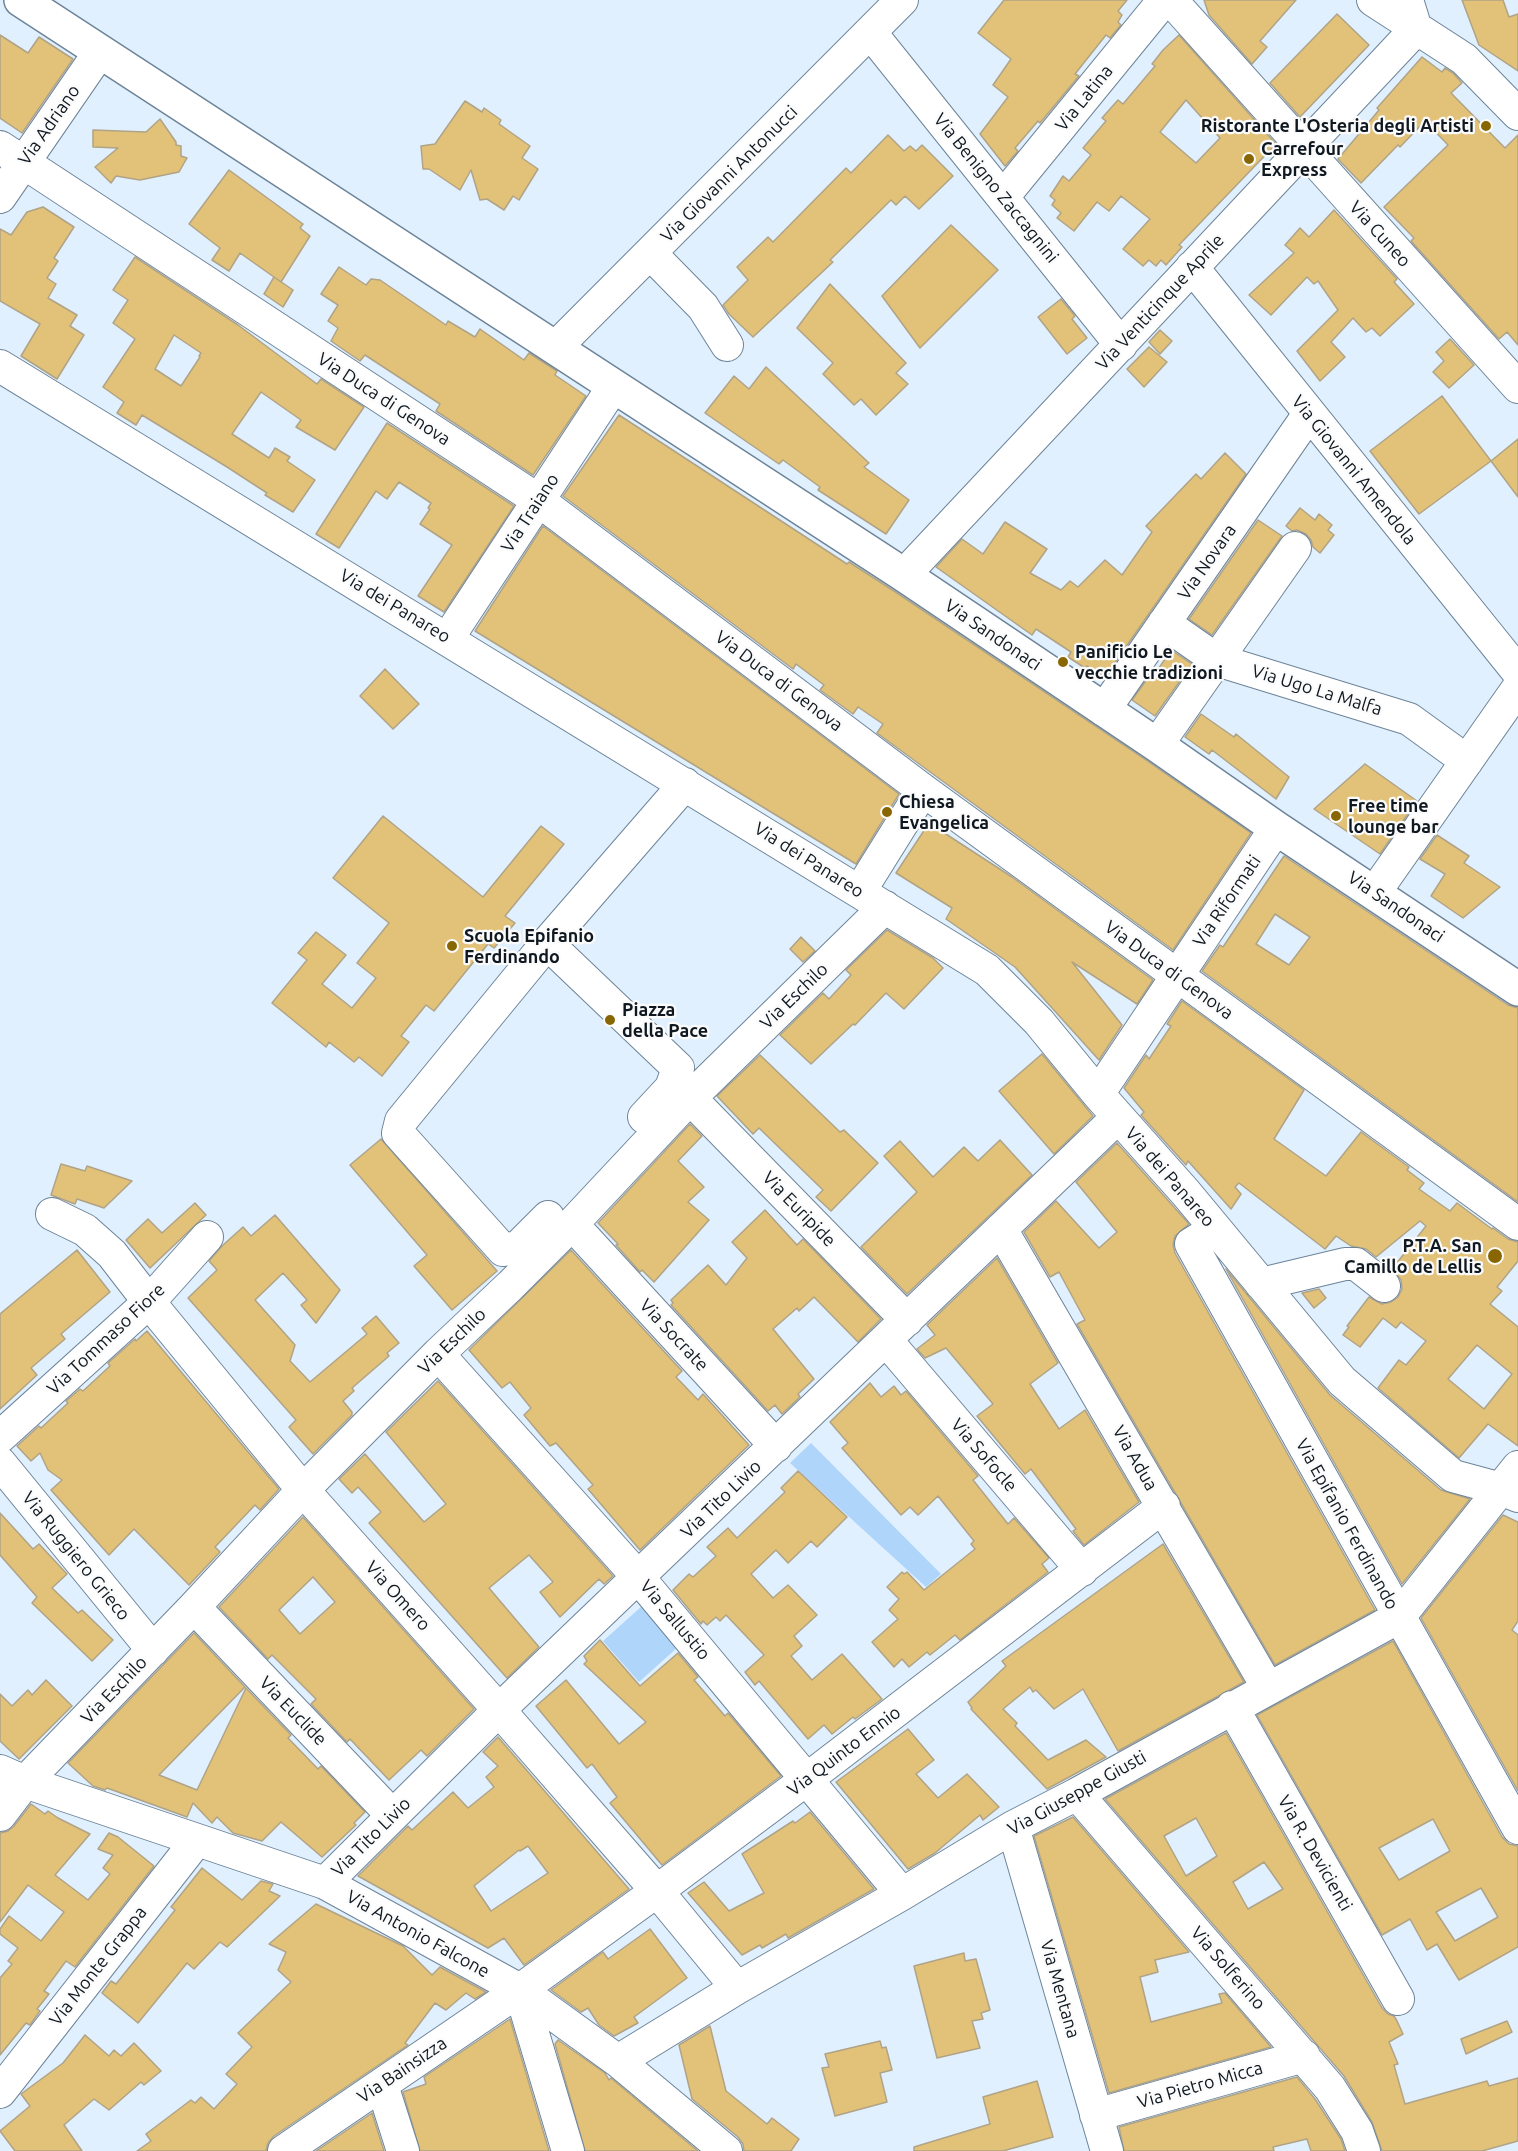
<!DOCTYPE html>
<style>
body{margin:0}
canvas{display:block;background:#e0f0fe}
</style>
<canvas width="1518" height="2151"></canvas>
<script>
const c = document.querySelector('canvas').getContext('2d');
c.lineJoin = 'round';
function fill(path, color) { c.fillStyle = color; c.fill(path, 'evenodd'); }
const toPath = rows => new Path2D(rows.map(r => 'M' + r).join(''));
function stroke(path, color, width, dash) { c.strokeStyle = color; c.lineWidth = width; c.lineCap = dash ? 'butt' : 'round'; c.setLineDash(dash || []); c.stroke(path); }
function write(font, color, halo, rows, align = 'center') {
  c.font = font + ' Ubuntu,sans-serif'; c.lineWidth = 4.5; c.setLineDash([]); c.textBaseline = 'middle'; c.strokeStyle = halo; c.fillStyle = color; for (const [text, x, y, turn = 0] of rows) {
    c.save(); c.translate(x, y); c.rotate((+turn || 0) * Math.PI / 180); c.textAlign = isNaN(turn) ? turn : align; if (halo) c.strokeText(text, 0, 0); c.fillText(text, 0, 0); c.restore();
  }
}
fill(toPath([
 [811,1443,941,1574,926,1587,790,1463],
 [642,1606,678,1647,639,1682,603,1641]
]), '#afd6fa');
const building = toPath([
 [1004,0,1127,0,1118,11,1122,15,1118,22,1121,25,1110,38,1106,35,1075,74,1079,76,1040,123,1038,121,1015,148,1018,151,1005,166,980,134,1008,97,993,85,1011,59,978,33,1004,0],
 [1204,0,1296,0,1260,41,1267,47,1252,64,1209,15,1204,0],
 [1462,0,1503,0,1509,17,1518,14,1518,71,1479,45,1462,0],
 [1337,14,1369,45,1300,117,1270,83,1337,14],
 [0,35,28,53,39,37,73,59,22,133,0,118,0,35],
 [1179,35,1276,144,1179,245,1182,247,1166,265,1161,260,1156,266,1149,260,1143,266,1123,249,1150,219,1121,196,1109,211,1097,202,1074,231,1057,218,1061,213,1052,205,1055,200,1050,196,1063,176,1069,181,1091,155,1083,148,1106,121,1102,118,1118,100,1123,104,1155,66,1152,64,1163,50,1179,35],
 [1186,100,1220,138,1196,163,1160,132,1186,100],
 [1422,57,1442,72,1445,68,1453,73,1462,83,1451,93,1505,148,1518,135,1518,345,1507,332,1499,339,1411,241,1414,238,1384,207,1448,145,1425,121,1400,147,1398,145,1361,183,1338,159,1379,110,1377,108,1422,57],
 [465,101,482,112,484,108,501,120,499,124,530,146,522,158,538,169,519,200,513,196,504,210,487,199,480,200,471,170,460,190,429,169,423,169,421,146,435,144,465,101],
 [160,119,176,142,176,145,181,146,181,156,187,158,179,172,140,180,116,176,111,183,95,167,118,148,93,147,93,130,146,132,160,119],
 [888,135,904,151,910,146,916,151,922,145,953,176,919,209,905,196,896,205,891,200,830,260,833,262,753,337,729,314,723,305,748,280,737,267,768,237,773,242,846,168,851,173,888,135],
 [229,170,303,224,300,228,310,236,281,282,240,253,229,271,212,260,220,248,189,224,229,170],
 [43,207,74,227,54,258,58,261,47,278,56,284,48,298,77,315,70,326,84,335,57,379,21,356,40,324,0,301,0,229,11,235,27,212,43,207],
 [1334,210,1397,279,1394,282,1414,304,1380,336,1372,328,1366,332,1353,318,1331,342,1345,357,1320,381,1297,351,1338,310,1318,281,1314,284,1307,277,1271,315,1249,295,1294,253,1285,245,1300,228,1309,237,1334,210],
 [951,225,998,270,920,348,882,296,951,225],
 [135,257,238,325,317,384,321,379,364,407,335,450,296,427,301,420,261,392,232,434,269,458,275,448,290,457,287,461,315,480,293,512,265,495,267,493,227,467,142,415,136,425,117,413,124,402,103,387,135,339,113,323,128,300,113,290,135,257],
 [174,335,201,353,199,356,200,357,181,386,155,369,174,335],
 [339,267,366,285,371,279,380,280,446,325,448,321,475,337,480,329,524,360,529,353,557,371,555,375,586,396,533,475,436,411,440,404,365,355,360,361,331,341,338,328,328,321,338,305,321,294,339,267],
 [274,277,293,290,283,307,264,294,274,277],
 [830,284,906,363,896,373,908,384,876,415,861,399,854,405,823,374,833,363,797,328,830,284],
 [1061,299,1075,316,1072,319,1087,338,1067,354,1038,317,1061,299],
 [1160,330,1172,341,1160,354,1149,342,1160,330],
 [1450,339,1474,365,1449,388,1433,372,1444,361,1436,352,1450,339],
 [1149,347,1167,362,1144,387,1127,369,1149,347],
 [766,367,869,463,864,467,909,500,886,534,818,490,820,487,783,460,779,464,705,413,734,376,749,389,766,367],
 [1442,396,1491,461,1419,514,1370,451,1442,396],
 [619,415,847,564,849,562,894,591,1146,760,1251,833,1173,950,877,733,883,724,858,707,853,714,820,690,824,685,796,664,793,669,563,496,619,415],
 [387,423,514,506,444,612,418,596,452,545,420,524,430,509,428,508,431,503,399,482,387,499,376,491,339,548,316,534,387,423],
 [1518,439,1518,497,1491,461,1518,439],
 [1225,453,1246,474,1105,677,1087,666,1085,668,1068,657,1071,652,1036,629,1032,635,936,567,962,539,983,554,1005,522,1047,549,1030,573,1061,590,1070,581,1078,587,1105,560,1122,575,1152,532,1146,526,1196,474,1201,479,1225,453],
 [1300,508,1315,520,1319,514,1332,525,1328,530,1334,535,1320,553,1313,547,1311,540,1306,534,1297,530,1292,531,1286,526,1300,508],
 [1258,520,1282,536,1212,635,1189,619,1258,520],
 [543,526,899,794,856,864,475,631,543,526],
 [1171,650,1192,664,1155,716,1132,700,1152,672,1155,674,1171,650],
 [385,669,419,704,393,729,360,696,385,669],
 [1201,714,1234,737,1236,734,1289,777,1276,799,1212,750,1209,754,1185,737,1201,714],
 [1365,764,1417,801,1380,854,1314,809,1365,764],
 [383,816,483,897,541,826,564,844,505,916,515,923,494,948,488,944,434,1011,426,1005,401,1036,409,1042,382,1076,359,1057,354,1062,329,1042,326,1047,272,1003,307,960,298,953,316,932,346,955,322,984,352,1008,376,978,357,963,389,923,333,878,383,816],
 [929,823,1012,877,1153,980,1137,1004,1072,962,1122,1025,1099,1060,1015,967,946,919,952,908,896,873,929,823],
 [1437,835,1469,856,1464,863,1500,887,1463,918,1431,896,1445,874,1420,859,1437,835],
 [1284,856,1508,1005,1518,1008,1518,1202,1202,971,1220,945,1223,947,1284,856],
 [1275,914,1310,937,1289,965,1256,944,1275,914],
 [887,930,933,958,943,968,904,1009,886,993,855,1025,853,1024,811,1064,780,1035,823,993,829,999,851,975,846,970,887,930],
 [801,937,815,951,803,962,790,949,801,937],
 [1182,1001,1304,1090,1274,1139,1326,1176,1361,1132,1409,1167,1407,1170,1424,1183,1419,1189,1450,1211,1457,1203,1492,1229,1493,1228,1508,1239,1518,1242,1518,1261,1497,1287,1502,1291,1490,1304,1518,1327,1518,1446,1488,1424,1459,1458,1378,1388,1399,1360,1406,1365,1426,1341,1401,1322,1396,1328,1383,1318,1360,1347,1343,1335,1349,1327,1347,1326,1369,1297,1382,1304,1391,1302,1398,1297,1402,1289,1401,1280,1392,1269,1426,1226,1420,1221,1376,1257,1366,1249,1351,1246,1336,1236,1325,1249,1239,1183,1235,1187,1241,1194,1231,1209,1188,1161,1186,1165,1141,1115,1144,1112,1124,1088,1146,1055,1149,1059,1171,1026,1167,1024,1182,1001],
 [1477,1345,1512,1374,1484,1409,1448,1379,1477,1345],
 [1042,1054,1093,1116,1054,1154,999,1091,1042,1054],
 [760,1055,840,1132,844,1130,878,1163,831,1211,816,1197,823,1190,759,1128,753,1134,717,1096,760,1055],
 [690,1124,702,1136,678,1161,704,1187,688,1202,709,1220,654,1282,642,1270,640,1272,616,1245,618,1244,598,1223,690,1124],
 [381,1139,497,1271,452,1310,414,1266,427,1255,350,1165,381,1139],
 [1000,1140,1032,1175,907,1294,861,1247,917,1192,884,1156,900,1141,933,1177,964,1147,978,1161,1000,1140],
 [1117,1143,1189,1224,1175,1236,1173,1245,1175,1253,1375,1610,1275,1665,1077,1324,1085,1320,1059,1272,1050,1277,1024,1232,1056,1201,1099,1248,1117,1232,1076,1182,1117,1143],
 [61,1164,85,1171,87,1166,132,1181,104,1208,77,1199,75,1204,51,1195,61,1164],
 [195,1203,206,1215,150,1268,126,1240,148,1219,162,1233,195,1203],
 [765,1210,797,1245,803,1239,881,1319,858,1342,814,1297,799,1311,797,1308,773,1329,814,1379,798,1394,800,1397,782,1414,775,1405,768,1411,671,1305,673,1303,671,1300,708,1265,726,1285,747,1258,732,1242,765,1210],
 [275,1215,340,1290,316,1323,301,1305,307,1300,283,1273,255,1300,295,1345,290,1361,310,1382,367,1334,362,1328,376,1316,399,1343,387,1353,389,1356,352,1388,354,1391,343,1401,352,1412,352,1415,313,1454,289,1427,296,1420,188,1298,217,1270,209,1261,222,1246,243,1227,251,1236,275,1215],
 [77,1250,110,1292,61,1334,65,1339,31,1368,37,1375,0,1409,0,1314,77,1250],
 [571,1250,682,1371,676,1377,698,1400,703,1394,749,1445,640,1550,588,1489,593,1485,556,1443,550,1446,524,1415,531,1408,510,1382,502,1388,469,1350,571,1250],
 [997,1258,1058,1363,1030,1384,1059,1429,1085,1410,1139,1502,1084,1545,1073,1531,1076,1529,1031,1469,1025,1474,977,1416,993,1404,946,1348,925,1358,917,1349,935,1335,927,1325,997,1258],
 [1226,1269,1330,1395,1441,1490,1470,1499,1402,1584,1226,1269],
 [1319,1289,1326,1298,1314,1308,1302,1293,1319,1289],
 [147,1331,279,1489,260,1510,255,1505,215,1547,220,1552,189,1585,134,1529,109,1555,51,1490,62,1480,48,1470,40,1453,31,1461,17,1446,39,1426,41,1428,68,1403,66,1401,80,1389,83,1391,110,1366,108,1363,135,1339,136,1341,147,1331],
 [438,1381,613,1576,604,1584,599,1579,560,1617,540,1592,553,1582,529,1555,489,1588,539,1647,507,1678,369,1523,381,1512,358,1487,352,1493,339,1479,365,1454,424,1522,446,1504,386,1432,438,1381],
 [870,1383,881,1397,894,1386,901,1395,906,1391,978,1476,973,1480,1008,1524,1014,1518,1049,1558,1042,1564,1048,1572,960,1640,955,1635,930,1655,927,1652,909,1667,902,1659,894,1667,872,1642,898,1619,889,1610,899,1599,887,1587,902,1572,904,1574,907,1572,924,1590,975,1549,971,1544,974,1541,938,1496,918,1515,910,1507,901,1515,842,1448,848,1443,830,1422,870,1383],
 [798,1471,847,1517,817,1547,811,1541,788,1563,776,1550,751,1574,773,1598,788,1585,817,1615,794,1636,802,1646,791,1656,812,1680,842,1654,882,1699,855,1719,853,1717,832,1734,824,1725,808,1739,759,1681,755,1685,745,1672,764,1655,726,1615,720,1621,716,1617,707,1625,703,1621,701,1624,673,1590,689,1574,693,1577,716,1556,707,1547,728,1528,737,1538,785,1492,781,1488,798,1471],
 [0,1513,33,1549,39,1544,67,1574,52,1588,78,1613,82,1610,113,1640,92,1661,32,1603,37,1597,0,1555,0,1513],
 [1503,1515,1518,1522,1518,1621,1512,1630,1518,1635,1518,1791,1421,1618,1503,1515],
 [303,1517,474,1709,427,1756,421,1750,389,1780,350,1739,347,1742,311,1704,316,1699,272,1655,268,1659,219,1607,303,1517],
 [313,1577,335,1602,300,1634,279,1610,313,1577],
 [1163,1544,1244,1682,1118,1751,1083,1689,1054,1709,1036,1690,1033,1692,1030,1687,1003,1709,1017,1723,1015,1726,1048,1760,1086,1740,1106,1757,1047,1789,971,1709,972,1708,968,1702,1006,1666,1002,1661,1163,1544],
 [194,1633,245,1687,159,1775,197,1790,246,1688,291,1735,288,1738,318,1769,321,1766,365,1812,354,1823,356,1825,322,1857,281,1822,262,1841,233,1833,217,1817,212,1823,193,1803,187,1817,107,1788,105,1790,93,1786,68,1763,194,1633],
 [600,1640,640,1686,678,1653,698,1677,694,1680,725,1716,728,1713,781,1776,662,1865,610,1803,617,1797,592,1764,587,1768,536,1706,566,1680,619,1744,646,1722,584,1664,587,1661,584,1656,600,1640],
 [1393,1641,1502,1837,1509,1844,1518,1846,1518,1947,1459,1980,1437,1944,1427,1950,1410,1919,1382,1935,1257,1715,1393,1641],
 [1433,1819,1450,1851,1399,1880,1379,1848,1433,1819],
 [1481,1888,1498,1917,1455,1941,1436,1912,1481,1888],
 [46,1680,72,1706,19,1759,0,1741,0,1694,12,1706,28,1690,32,1695,46,1680],
 [908,1729,934,1760,916,1774,938,1798,967,1774,999,1807,983,1820,980,1815,935,1853,908,1869,836,1782,908,1729],
 [1226,1733,1382,2008,1388,2014,1394,2016,1397,2021,1403,2034,1389,2042,1398,2064,1394,2065,1405,2104,1487,2081,1489,2086,1518,2078,1518,2141,1482,2151,1382,2151,1372,2122,1344,2076,1105,1799,1226,1733],
 [1196,1818,1217,1856,1186,1876,1164,1836,1196,1818],
 [1264,1862,1283,1889,1248,1909,1233,1882,1264,1862],
 [498,1737,629,1889,524,1965,504,1938,488,1948,358,1876,408,1826,412,1830,453,1792,468,1808,494,1787,486,1777,498,1766,483,1752,498,1737],
 [528,1846,548,1873,491,1911,474,1886,519,1850,520,1851,528,1846],
 [31,1804,45,1814,48,1811,58,1818,90,1834,55,1875,88,1900,110,1874,103,1868,113,1855,98,1849,109,1833,118,1837,154,1866,75,1967,66,1961,44,1991,49,1994,37,2009,40,2011,30,2025,26,2023,0,2055,0,1978,12,1964,8,1961,18,1948,0,1934,0,1929,9,1916,41,1941,64,1912,28,1885,0,1922,0,1833,8,1831,14,1826,31,1804],
 [810,1812,874,1889,788,1938,786,1934,762,1948,760,1945,742,1955,688,1893,704,1882,729,1911,764,1893,742,1854,793,1821,795,1823,810,1812],
 [1073,1817,1189,1952,1155,1960,1158,1972,1140,1977,1151,2022,1222,2003,1219,1994,1225,1993,1271,2047,1109,2093,1034,1836,1073,1817],
 [202,1868,242,1900,261,1881,273,1884,269,1891,280,1896,227,1947,220,1942,194,1969,187,1963,138,2023,102,1993,111,1981,116,1984,175,1910,171,1907,202,1868],
 [316,1904,403,1946,432,1975,440,1967,486,1992,475,1999,466,1993,446,2010,435,2003,405,2043,408,2045,274,2136,268,2143,266,2151,137,2151,151,2141,146,2134,191,2100,195,2103,201,2097,214,2109,237,2084,226,2074,252,2047,238,2033,291,1982,278,1970,286,1952,269,1944,316,1904],
 [650,1929,687,1978,634,2017,638,2023,614,2036,599,2025,588,2008,581,2012,551,1990,603,1952,608,1959,650,1929],
 [964,1953,965,1961,976,1959,990,2010,981,2013,983,2019,972,2021,980,2048,937,2058,914,1966,964,1953],
 [510,2019,549,2151,420,2151,403,2092,426,2084,424,2077,510,2019],
 [1507,2021,1512,2032,1466,2054,1461,2039,1507,2021],
 [710,2026,726,2091,767,2124,772,2118,799,2139,791,2151,744,2151,743,2144,738,2137,692,2099,679,2045,710,2026],
 [85,2035,109,2056,114,2050,121,2056,134,2043,161,2071,144,2085,141,2082,109,2110,94,2099,64,2125,82,2151,15,2151,0,2131,30,2106,21,2094,63,2063,85,2035],
 [558,2040,605,2073,609,2080,611,2078,698,2151,585,2151,555,2044,558,2040],
 [880,2041,882,2048,886,2047,892,2070,880,2073,887,2102,835,2116,822,2068,829,2067,825,2054,880,2041],
 [1297,2077,1315,2099,1341,2139,1345,2151,1311,2151,1307,2139,1273,2147,1274,2151,1124,2151,1119,2127,1297,2077],
 [1037,2081,1053,2137,1003,2151,914,2151,914,2147,990,2124,983,2097,1037,2081],
 [372,2113,384,2151,316,2151,372,2113]
]);
fill(building, '#e2c279');
stroke(building, '#b0a386', 1.5);
const minor = toPath([
 [1171,0,1518,387],
 [1373,0,1464,59,1518,114],
 [870,32,1121,345],
 [0,147,538,500,923,790,1518,1224],
 [0,197,99,53],
 [1003,197,1164,0],
 [650,253,703,307,727,345],
 [1192,267,1518,672],
 [555,348,902,0],
 [0,366,987,970,1039,1022,1098,1094,1186,1193,1342,1381,1453,1476,1501,1489,1518,1496],
 [904,575,1416,29,1407,0],
 [1164,623,1217,660,1409,719,1467,761],
 [448,638,613,387],
 [1104,710,1309,414],
 [1157,745,1295,548],
 [860,891,923,790],
 [1375,892,1518,688],
 [547,943,401,1121,398,1133,503,1250,518,1247,548,1217],
 [1098,1094,1276,828],
 [690,1098,907,1320],
 [644,1117,671,1088,678,1068,547,943,685,784],
 [52,1214,85,1230,112,1254,149,1302,303,1490,499,1710,657,1891,737,1988],
 [572,1224,776,1446],
 [1001,1229,1268,1688],
 [1215,1229,1191,1244,1518,1828],
 [1261,1284,1345,1264,1356,1264,1384,1286],
 [886,1340,1082,1570],
 [438,1354,639,1578,902,1894],
 [0,1437,149,1302,207,1237],
 [0,1463,153,1650],
 [194,1607,392,1815],
 [1232,1707,1398,1999],
 [0,1771,25,1782,325,1883,520,1990,618,2061,726,2151],
 [1077,1794,1330,2088,1357,2131,1364,2151],
 [0,1815,25,1782,194,1607,303,1490,438,1354,511,1285,572,1224,690,1098,885,907],
 [1013,1827,1107,2151],
 [325,1883,499,1710,1118,1117],
 [520,1990,568,2151],
 [618,2061,737,1988,902,1894,1013,1827,1077,1794,1399,1617,1518,1467],
 [382,2085,403,2151],
 [0,2092,197,1840],
 [1096,2115,1304,2056],
 [284,2151,520,1990,657,1891,807,1779,1164,1506]
]);
const major = toPath([
 [21,0,904,575,1157,745,1276,828,1518,989]
]);
stroke(minor, '#6d8499', 34);
stroke(major, '#6d8499', 36);
stroke(minor, '#fff', 32);
stroke(major, '#fff', 33);
for (const [x, y, r, color] of [
 [1486,126,6,"#886703"],
 [1249,159,6,"#886703"],
 [1063,662,6,"#886703"],
 [887,812,6,"#886703"],
 [1336,816,6,"#886703"],
 [452,946,6,"#886703"],
 [610,1020,6,"#886703"],
 [1495,1256,8,"#886703"]
]) { const dot = new Path2D(); dot.arc(x, y, r, 0, 2 * Math.PI); c.fillStyle = color; c.fill(dot); stroke(dot, '#fbfbfb', 2); }
write('18px', '#0f1820', '#fbfbfb', [
 ["Via Latina",1084,98,-51],
 ["Via Adriano",49,125,-55],
 ["Via Giovanni Antonucci",729,174,-45],
 ["Via Benigno Zaccagnini",996,188,51],
 ["Via Cuneo",1380,234,48],
 ["Via Venticinque Aprile",1160,302,-47],
 ["Via Duca di Genova",384,399,33],
 ["Via Giovanni Amendola",1354,470,51],
 ["Via Traiano",530,513,-57],
 ["Via Novara",1207,562,-55],
 ["Via dei Panareo",395,606,31],
 ["Via Sandonaci",993,635,34],
 ["Via Duca di Genova",779,681,37],
 ["Via Ugo La Malfa",1317,690,17],
 ["Via dei Panareo",809,860,32],
 ["Via Riformati",1227,901,-56],
 ["Via Sandonaci",1396,907,34],
 ["Via Duca di Genova",1169,970,36],
 ["Via Eschilo",794,996,-44],
 ["Via dei Panareo",1170,1177,49],
 ["Via Euripide",799,1209,46],
 ["Via Socrate",674,1335,47],
 ["Via Tommaso Fiore",106,1339,-43],
 ["Via Eschilo",452,1341,-44],
 ["Via Sofocle",984,1455,49],
 ["Via Adua",1135,1458,60],
 ["Via Tito Livio",721,1499,-44],
 ["Via Epifanio Ferdinando",1347,1524,61],
 ["Via Ruggiero Grieco",76,1556,51],
 ["Via Omero",398,1596,48],
 ["Via Sallustio",675,1620,50],
 ["Via Eschilo",114,1690,-46],
 ["Via Euclide",293,1711,46],
 ["Via Quinto Ennio",844,1751,-37],
 ["Via Giuseppe Giusti",1077,1793,-29],
 ["Via Tito Livio",371,1837,-45],
 ["Via R. Devicienti",1315,1853,60],
 ["Via Antonio Falcone",418,1934,29],
 ["Via Monte Grappa",98,1966,-52],
 ["Via Solferino",1228,1968,49],
 ["Via Mentana",1060,1989,74],
 ["Via Bainsizza",402,2070,-34],
 ["Via Pietro Micca",1200,2085,-16]
]);
write('bold 18px', '#0f1820', '#fbfbfb', [
 ["Ristorante L'Osteria degli Artisti",1474,126,"right"],
 ["Carrefour",1261,149],
 ["Express",1261,170],
 ["Panificio Le",1075,652],
 ["vecchie tradizioni",1075,673],
 ["Chiesa",899,802],
 ["Evangelica",899,823],
 ["Free time",1348,806],
 ["lounge bar",1348,827],
 ["Scuola Epifanio",464,936],
 ["Ferdinando",464,957],
 ["Piazza",622,1010],
 ["della Pace",622,1031],
 ["P.T.A. San",1482,1246,"right"],
 ["Camillo de Lellis",1482,1267,"right"]
], 'left');
</script>
